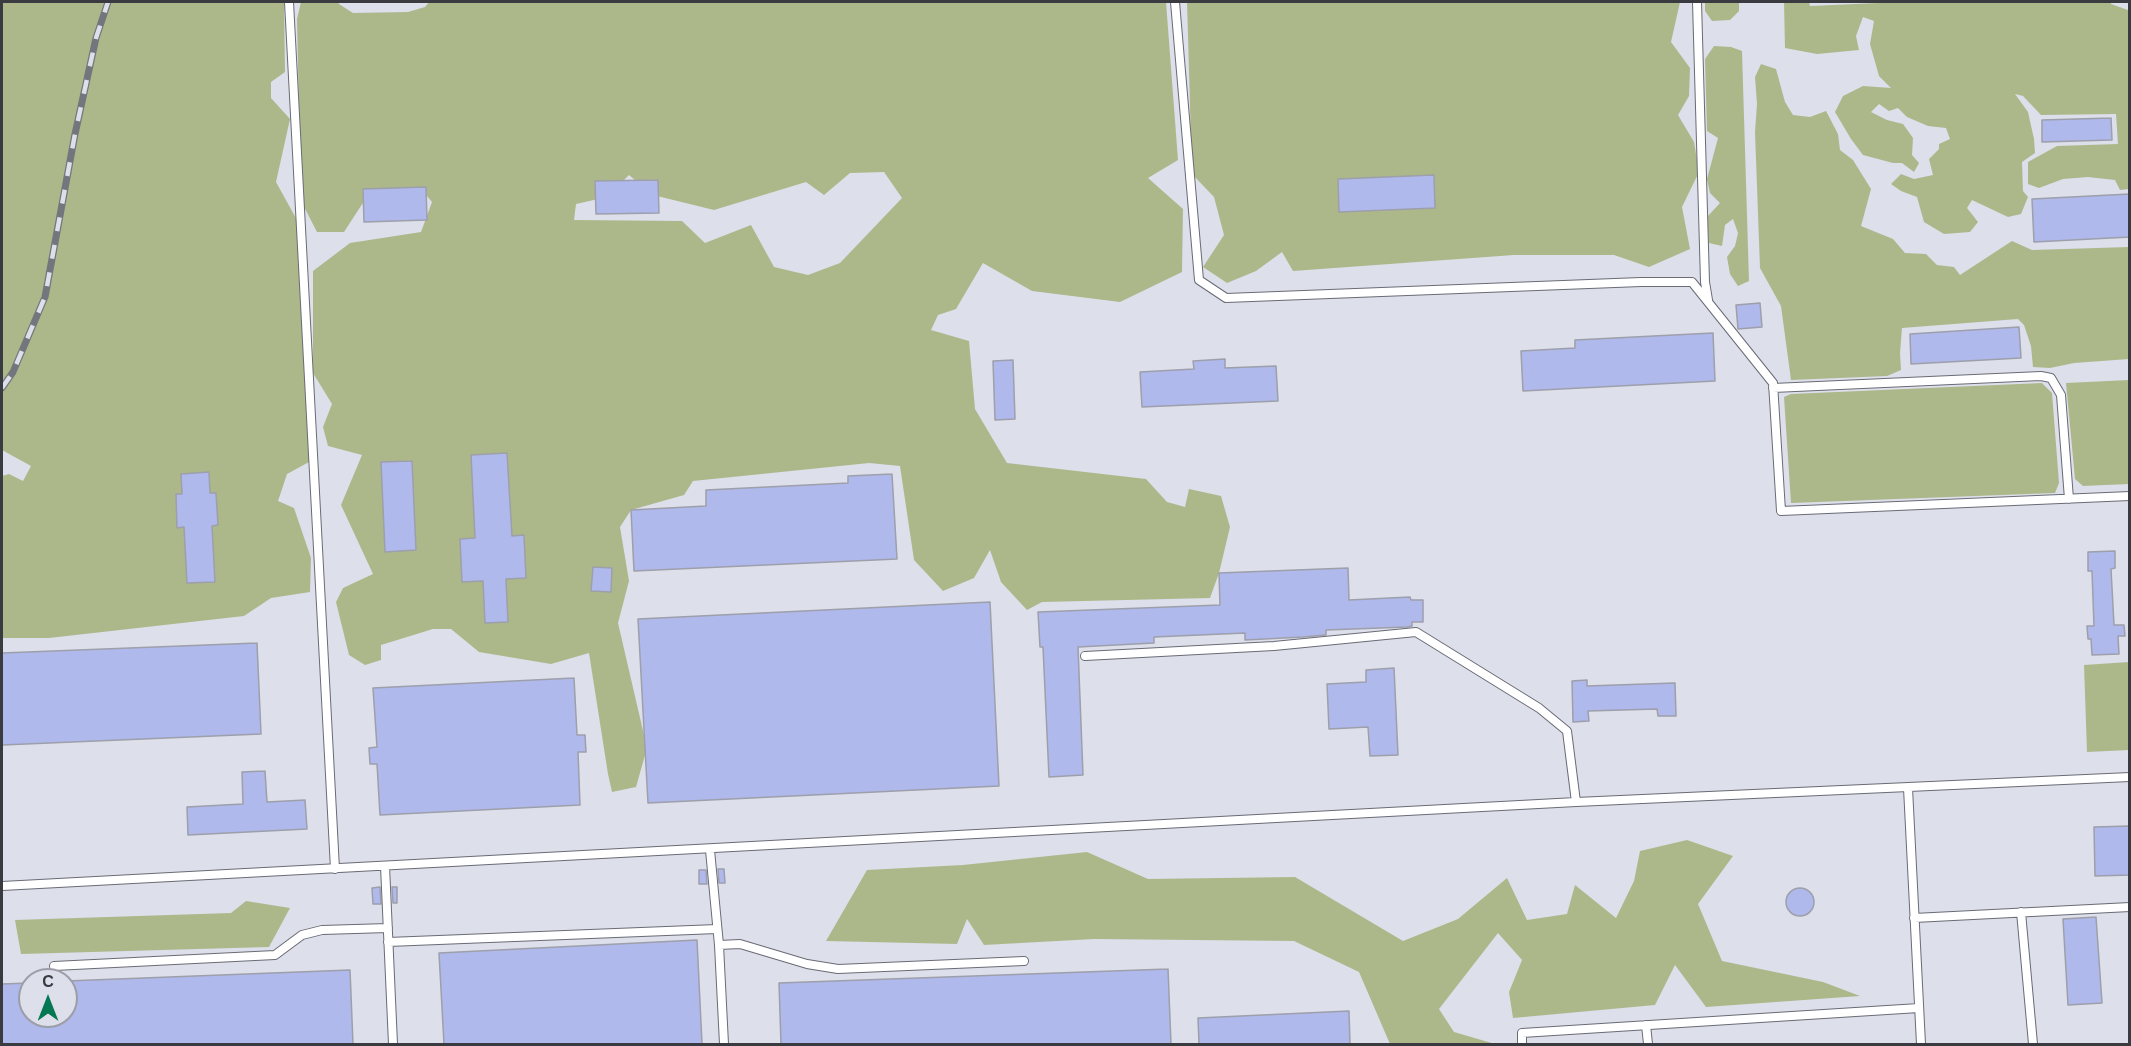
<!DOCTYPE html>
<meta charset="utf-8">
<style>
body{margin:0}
#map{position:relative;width:2131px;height:1046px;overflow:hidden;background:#dddfeb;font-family:Helvetica,sans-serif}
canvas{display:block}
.frame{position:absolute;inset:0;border:3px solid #3a3b40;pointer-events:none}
.north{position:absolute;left:18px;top:968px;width:60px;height:60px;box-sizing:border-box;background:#dddfeb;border:2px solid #9c9da7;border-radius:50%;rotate:0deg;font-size:16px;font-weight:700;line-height:24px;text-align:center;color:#3a3b40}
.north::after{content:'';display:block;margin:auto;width:21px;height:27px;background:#057853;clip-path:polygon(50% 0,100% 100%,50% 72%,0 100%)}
</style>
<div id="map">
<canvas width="2131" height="1046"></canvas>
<div class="frame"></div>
<div class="north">С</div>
</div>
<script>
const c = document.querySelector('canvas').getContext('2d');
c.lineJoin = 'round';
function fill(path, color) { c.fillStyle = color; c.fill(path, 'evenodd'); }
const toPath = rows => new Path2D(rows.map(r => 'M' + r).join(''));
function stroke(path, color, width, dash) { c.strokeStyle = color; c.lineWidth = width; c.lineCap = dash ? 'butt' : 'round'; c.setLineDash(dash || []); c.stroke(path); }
fill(toPath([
 [2,2,284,2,285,72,271,82,271,98,290,119,276,182,303,231,309,462,287,474,278,501,294,508,311,558,310,592,271,598,244,616,49,638,2,638,2,476,9,474,23,481,31,466,2,450],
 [301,2,338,2,339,4,353,13,408,12,425,7,429,2,1166,2,1178,160,1148,178,1183,209,1182,272,1120,302,1032,291,983,263,956,309,938,315,931,330,969,341,975,409,1007,463,1146,479,1167,502,1185,507,1189,489,1221,496,1230,527,1219,573,1210,598,1042,602,1027,610,1001,582,990,550,974,578,943,591,914,560,900,466,869,463,693,481,684,495,631,510,620,527,629,581,618,623,647,748,636,787,612,792,608,774,589,653,551,664,479,652,451,629,433,629,381,645,381,660,365,665,349,655,336,602,343,588,373,574,341,505,362,455,328,446,323,427,332,404,313,373,313,271,350,243,421,232,432,202,421,189,370,192,344,232,317,232,301,201,297,19],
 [884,172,902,198,840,263,808,275,774,267,751,225,705,243,682,221,574,220,576,204,607,197,629,175,653,195,714,210,806,182,824,195,850,173],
 [1187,2,1680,2,1671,42,1690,68,1689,96,1678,115,1694,142,1699,172,1682,207,1690,249,1649,267,1614,255,1514,255,1293,271,1282,252,1256,271,1227,283,1203,267,1224,235,1214,197,1192,174],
 [1705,2,1739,2,1739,11,1730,20,1712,21,1705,11],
 [1784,2,1809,2,1810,6,1901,2,2111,2,2111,4,2128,10,2129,189,2120,190,2115,180,2088,177,2063,179,2039,188,2028,184,2028,162,2057,146,2118,144,2116,114,2041,115,2023,96,2015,94,2028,112,2034,139,2035,153,2022,162,2023,191,2028,197,2021,214,2008,217,1972,200,1967,208,1978,222,1970,232,1944,234,1924,222,1917,197,1901,191,1891,184,1901,174,1914,179,1933,175,1929,159,1939,149,1939,144,1950,139,1946,128,1928,126,1907,117,1898,108,1889,111,1879,104,1871,112,1887,120,1903,124,1913,138,1912,155,1919,163,1914,172,1902,163,1893,163,1863,155,1851,139,1835,112,1843,96,1863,86,1891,88,1879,76,1870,44,1874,21,1863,17,1856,36,1859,50,1817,54,1785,48],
 [1714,46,1731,47,1742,51,1749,281,1738,286,1730,274,1727,257,1735,246,1738,233,1733,219,1725,225,1722,246,1709,243,1707,217,1720,203,1710,193,1707,179,1718,138,1707,131,1705,59],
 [1761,64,1776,69,1785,102,1793,115,1810,117,1826,111,1838,134,1840,150,1853,160,1871,189,1861,226,1893,239,1905,253,1926,254,1937,265,1954,267,1960,275,2012,241,2032,250,2129,247,2129,359,2074,363,2050,368,2033,367,2031,346,2024,325,2018,319,1902,328,1900,353,1901,370,1887,376,1791,380,1781,306,1760,268,1755,132,1757,104,1755,77],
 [2129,380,2129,484,2083,486,2075,479,2066,383],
 [2042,383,2052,393,2059,483,2055,493,1791,503,1784,397,1791,394],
 [2129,662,2129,750,2087,752,2084,665],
 [1687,840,1733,856,1698,904,1722,961,1823,982,1860,996,1706,1007,1675,965,1655,1005,1513,1018,1509,992,1522,960,1498,933,1439,1009,1454,1032,1495,1044,1390,1044,1359,972,1294,941,1094,939,984,945,967,919,957,944,826,941,867,870,963,865,1087,852,1148,879,1295,877,1403,941,1458,919,1507,878,1527,920,1567,914,1575,885,1616,918,1634,881,1640,851],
 [246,901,290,908,269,947,21,954,15,920,231,913]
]), '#adb88a');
const building = toPath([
 [2111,118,2112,140,2042,142,2042,120,2111,118],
 [1434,175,1435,208,1339,212,1338,179,1434,175],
 [658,180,659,213,596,214,595,181,658,180],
 [426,187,427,220,364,222,363,189,426,187],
 [2130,194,2130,237,2034,242,2032,199,2130,194],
 [1760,303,1762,327,1738,329,1736,305,1760,303],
 [2019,327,2021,358,1911,364,1910,334,2019,327],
 [1713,333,1715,381,1523,391,1521,351,1575,348,1575,340,1713,333],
 [1225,359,1225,368,1276,366,1278,401,1142,407,1140,372,1194,369,1193,361,1225,359],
 [1013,360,1015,419,995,420,993,361,1013,360],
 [507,453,512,536,524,535,526,578,506,579,508,622,485,623,483,581,462,582,460,539,475,538,471,455,507,453],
 [412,461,416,550,385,552,381,462,412,461],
 [209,472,210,493,216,493,218,525,212,526,215,582,187,583,184,527,177,528,176,494,182,494,181,474,209,472],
 [892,474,897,559,634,571,631,510,706,506,706,490,848,483,848,476,892,474],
 [2115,551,2115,568,2111,569,2114,625,2124,625,2125,636,2118,636,2119,654,2092,655,2091,639,2088,639,2087,626,2094,626,2092,571,2088,571,2088,552,2115,551],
 [593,567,612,568,611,592,591,591,593,567],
 [1348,568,1349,600,1410,597,1411,600,1423,600,1423,622,1412,622,1412,626,1407,627,1326,630,1326,635,1303,637,1245,640,1245,633,1154,637,1154,643,1078,647,1083,775,1049,777,1043,647,1040,647,1038,612,1220,605,1219,573,1348,568],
 [990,602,999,786,648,803,638,619,990,602],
 [257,643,261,734,2,745,2,653,257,643],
 [1394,668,1398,755,1370,756,1368,727,1329,729,1327,684,1366,682,1366,670,1394,668],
 [574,678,577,735,585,735,586,752,578,752,580,805,380,815,377,764,370,764,369,748,377,747,373,688,574,678],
 [1587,680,1587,686,1675,683,1676,716,1658,716,1657,709,1588,711,1589,721,1573,722,1572,681,1587,680],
 [265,771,267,802,305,800,307,829,188,835,187,807,243,804,242,772,265,771],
 [2130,826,2130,875,2095,876,2094,827,2130,826],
 [718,869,724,869,725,883,719,883,718,869],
 [699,870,706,870,707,884,699,884,699,870],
 [380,887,381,904,373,904,372,888,380,887],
 [392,887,397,887,397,903,393,903,392,887],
 '1786 902a14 14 0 1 1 28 0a14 14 0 1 1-28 0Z',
 [2096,917,2102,1003,2068,1005,2063,919,2096,917],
 [697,940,702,1044,444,1044,439,953,697,940],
 [1168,969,1171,1044,781,1044,779,983,1168,969],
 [350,970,353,1044,2,1044,2,984,30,983,30,1016,66,1016,66,981,350,970],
 [1349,1011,1350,1044,1199,1044,1198,1018,1349,1011]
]);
fill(building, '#b0b9ec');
stroke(building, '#9d9faa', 1.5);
const lane = toPath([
 [289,2,335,869],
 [1175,2,1199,280,1226,298,1641,282,1692,282,1773,383,1781,511,2130,496],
 [1697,2,1705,282,1708,300],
 [1773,388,2041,376,2051,378,2061,395,2069,499],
 [1085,656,1274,646,1416,632,1539,708,1567,731,1576,802],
 [1908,788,1921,1044],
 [710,850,719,945,724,1044],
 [385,866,393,1044],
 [2,886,1576,802,2130,777],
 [2021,912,2033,1044],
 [1914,918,2130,907],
 [388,942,717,929],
 [719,945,740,944,807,964,838,969,1024,961],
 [54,966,275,955,302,935,322,930,388,928],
 [1646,1025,1648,1044],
 [1522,1044,1522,1033,1919,1008]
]);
stroke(lane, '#696b75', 10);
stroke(lane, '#fff', 8);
const rail = toPath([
 [2,388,13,372,45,297,75,134,96,38,108,2]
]);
stroke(rail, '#74767d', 7);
stroke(rail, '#dddfeb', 4.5, [14]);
</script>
